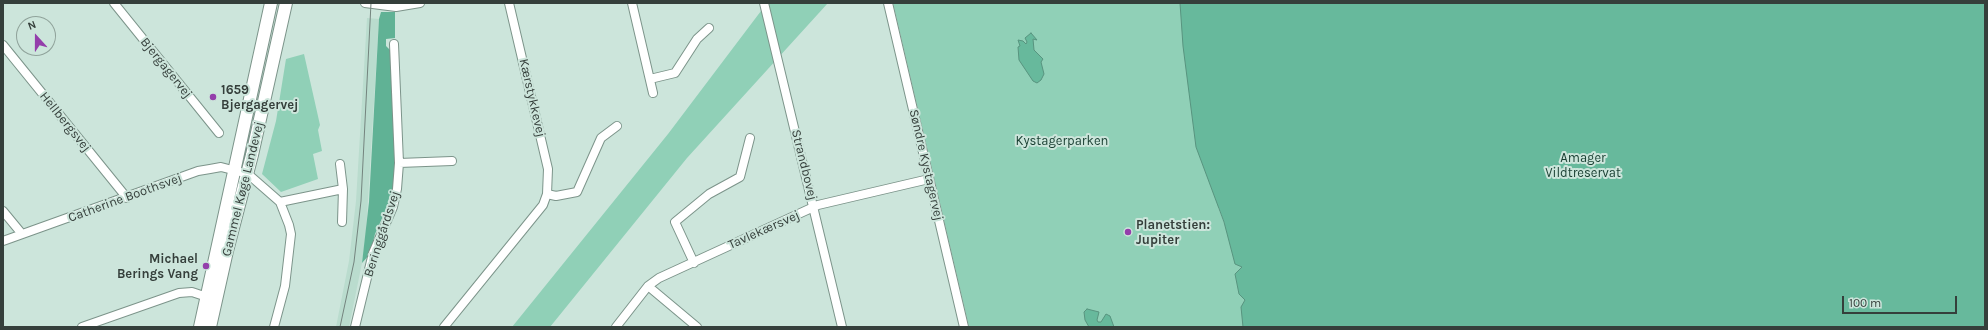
<!DOCTYPE html>
<meta charset="utf-8">
<style>
body{margin:0}
#map{position:relative;width:1988px;height:330px;overflow:hidden;background:#cce5db;font-family:Karla,sans-serif}
canvas{display:block}
.frame{position:absolute;inset:0;border:4px solid #353f3b;pointer-events:none}
.north{position:absolute;left:16px;top:16px;width:40px;height:40px;box-sizing:border-box;background:#cce5db;border:1px solid #90a39b;border-radius:50%;rotate:339deg;font-size:11px;font-weight:700;line-height:16px;text-align:center;color:#353f3b}
.north::after{content:'';display:block;margin:auto;width:14px;height:18px;background:#943eab;clip-path:polygon(50% 0,100% 100%,50% 72%,0 100%)}
.scale{position:absolute;left:1842px;top:296px;width:115px;height:18px;box-sizing:border-box;border:2px solid #353f3b;border-top:0;padding-left:5px;font-size:12px;line-height:14px;white-space:nowrap;color:#353f3b;-webkit-text-stroke:3px #cce5db;paint-order:stroke}
</style>
<div id="map">
<canvas width="1988" height="330"></canvas>
<div class="frame"></div>
<div class="north">N</div>
<div class="scale">100 m</div>
</div>
<script>
const c = document.querySelector('canvas').getContext('2d');
c.lineJoin = 'round';
function fill(path, color) { c.fillStyle = color; c.fill(path, 'evenodd'); }
const toPath = rows => new Path2D(rows.map(r => 'M' + r).join(''));
function stroke(path, color, width, dash) { c.strokeStyle = color; c.lineWidth = width; c.lineCap = dash ? 'butt' : 'round'; c.setLineDash(dash || []); c.stroke(path); }
function write(font, color, halo, rows, align = 'center') {
  c.font = font + ' Karla,sans-serif'; c.lineWidth = 4; c.setLineDash([]); c.textBaseline = 'middle'; c.strokeStyle = halo; c.fillStyle = color; for (const [text, x, y, turn = 0] of rows) {
    c.save(); c.translate(x, y); c.rotate((+turn || 0) * Math.PI / 180); c.textAlign = isNaN(turn) ? turn : align; if (halo) c.strokeText(text, 0, 0); c.fillText(text, 0, 0); c.restore();
  }
}
fill(toPath([
 [367,18,379,19,366,233,362,263,349,327,336,327,349,261,356,201]
]), '#badcce');
fill(toPath([
 [767,3,828,3,687,158,550,327,512,327,668,134],
 [893,3,1985,3,1985,327,969,327],
 [1218,207,1234,216,1225,225],
 [304,54,320,125,318,130,322,151,313,154,318,179,281,192,262,174,276,121,286,59]
]), '#90d0b7');
fill(toPath([
 [381,12,395,12,395,38,386,39,386,46,390,50,396,168,392,196,375,234,370,254,362,263,369,202,379,19]
]), '#60b295');
const water = toPath([
 [1180,3,1985,3,1985,327,1243,327,1241,307,1245,300,1239,294,1235,274,1242,267,1235,264,1224,222,1196,147,1183,46,1180,3],
 [1031,33,1037,40,1033,39,1034,50,1043,59,1041,62,1044,74,1041,80,1037,83,1033,81,1019,60,1018,47,1020,46,1018,40,1023,41,1026,44,1027,42,1025,38,1031,33],
 [1087,309,1099,312,1097,320,1098,322,1101,322,1106,314,1110,316,1114,327,1089,327,1085,320,1084,312,1087,309]
]);
fill(water, '#67b99c');
stroke(water, '#58947f', 1);
const minor = toPath([
 [114,3,219,133],
 [365,3,396,7,420,3],
 [632,3,653,93],
 [764,3,842,327],
 [888,3,964,327],
 [3,45,127,198],
 [650,79,675,73,697,39,709,28],
 [399,163,452,161],
 [340,164,343,189,342,222],
 [547,194,556,196,577,192,601,138,617,126],
 [3,211,22,234],
 [3,241,198,171,210,169,221,167,248,174,280,202,343,189],
 [694,263,675,222,709,194,740,177,750,138],
 [648,286,697,327],
 [82,327,179,293,192,292,207,297],
 [274,327,285,286,291,234,289,225,280,202],
 [355,327,373,253,393,207,397,189,399,163,394,44],
 [444,327,543,205,547,194,548,169,509,3],
 [616,327,648,286,659,278,818,205,929,179]
]);
const secondary = toPath([
 [200,327,271,3],
 [210,327,227,251,252,155,286,3]
]);
stroke(minor, '#7c948a', 10);
stroke(secondary, '#7c948a', 14);
stroke(minor, '#fff', 8);
stroke(secondary, '#fff', 12);
stroke(toPath([
 [340,327,354,262,361,201,371,3]
]), '#74847e', 1);
for (const [x, y, r, color] of [
 [213,97,4,"#943eab"],
 [1128,232,4,"#943eab"],
 [206,266,4,"#943eab"]
]) { const dot = new Path2D(); dot.arc(x, y, r, 0, 2 * Math.PI); c.fillStyle = color; c.fill(dot); stroke(dot, '#cce5db', 1.5); }
write('13px', '#353f3b', '#cce5db', [
 ["Bjergagervej",166,68,51],
 ["Kærstykkevej",532,98,77],
 ["Hellbergsvej",65,122,51],
 ["Strandbovej",804,165,76],
 ["Søndre Kystagervej",926,165,77],
 ["Gammel Køge Landevej",243,189,-76],
 ["Catherine Boothsvej",125,198,-20],
 ["Tavlekærsvej",764,230,-24],
 ["Beringgårdsvej",382,234,-72]
]);
write('bold 13px', '#353f3b', '#cce5db', [
 ["1659",221,90],
 ["Bjergagervej",221,105],
 ["Planetstien:",1136,225],
 ["Jupiter",1136,240],
 ["Michael",198,259,"right"],
 ["Berings Vang",198,274,"right"]
], 'left');
write('13px', '#183e31', '#cce5db', [
 ["Kystagerparken",1062,141],
 ["Amager",1583,158],
 ["Vildtreservat",1583,173]
]);
</script>
